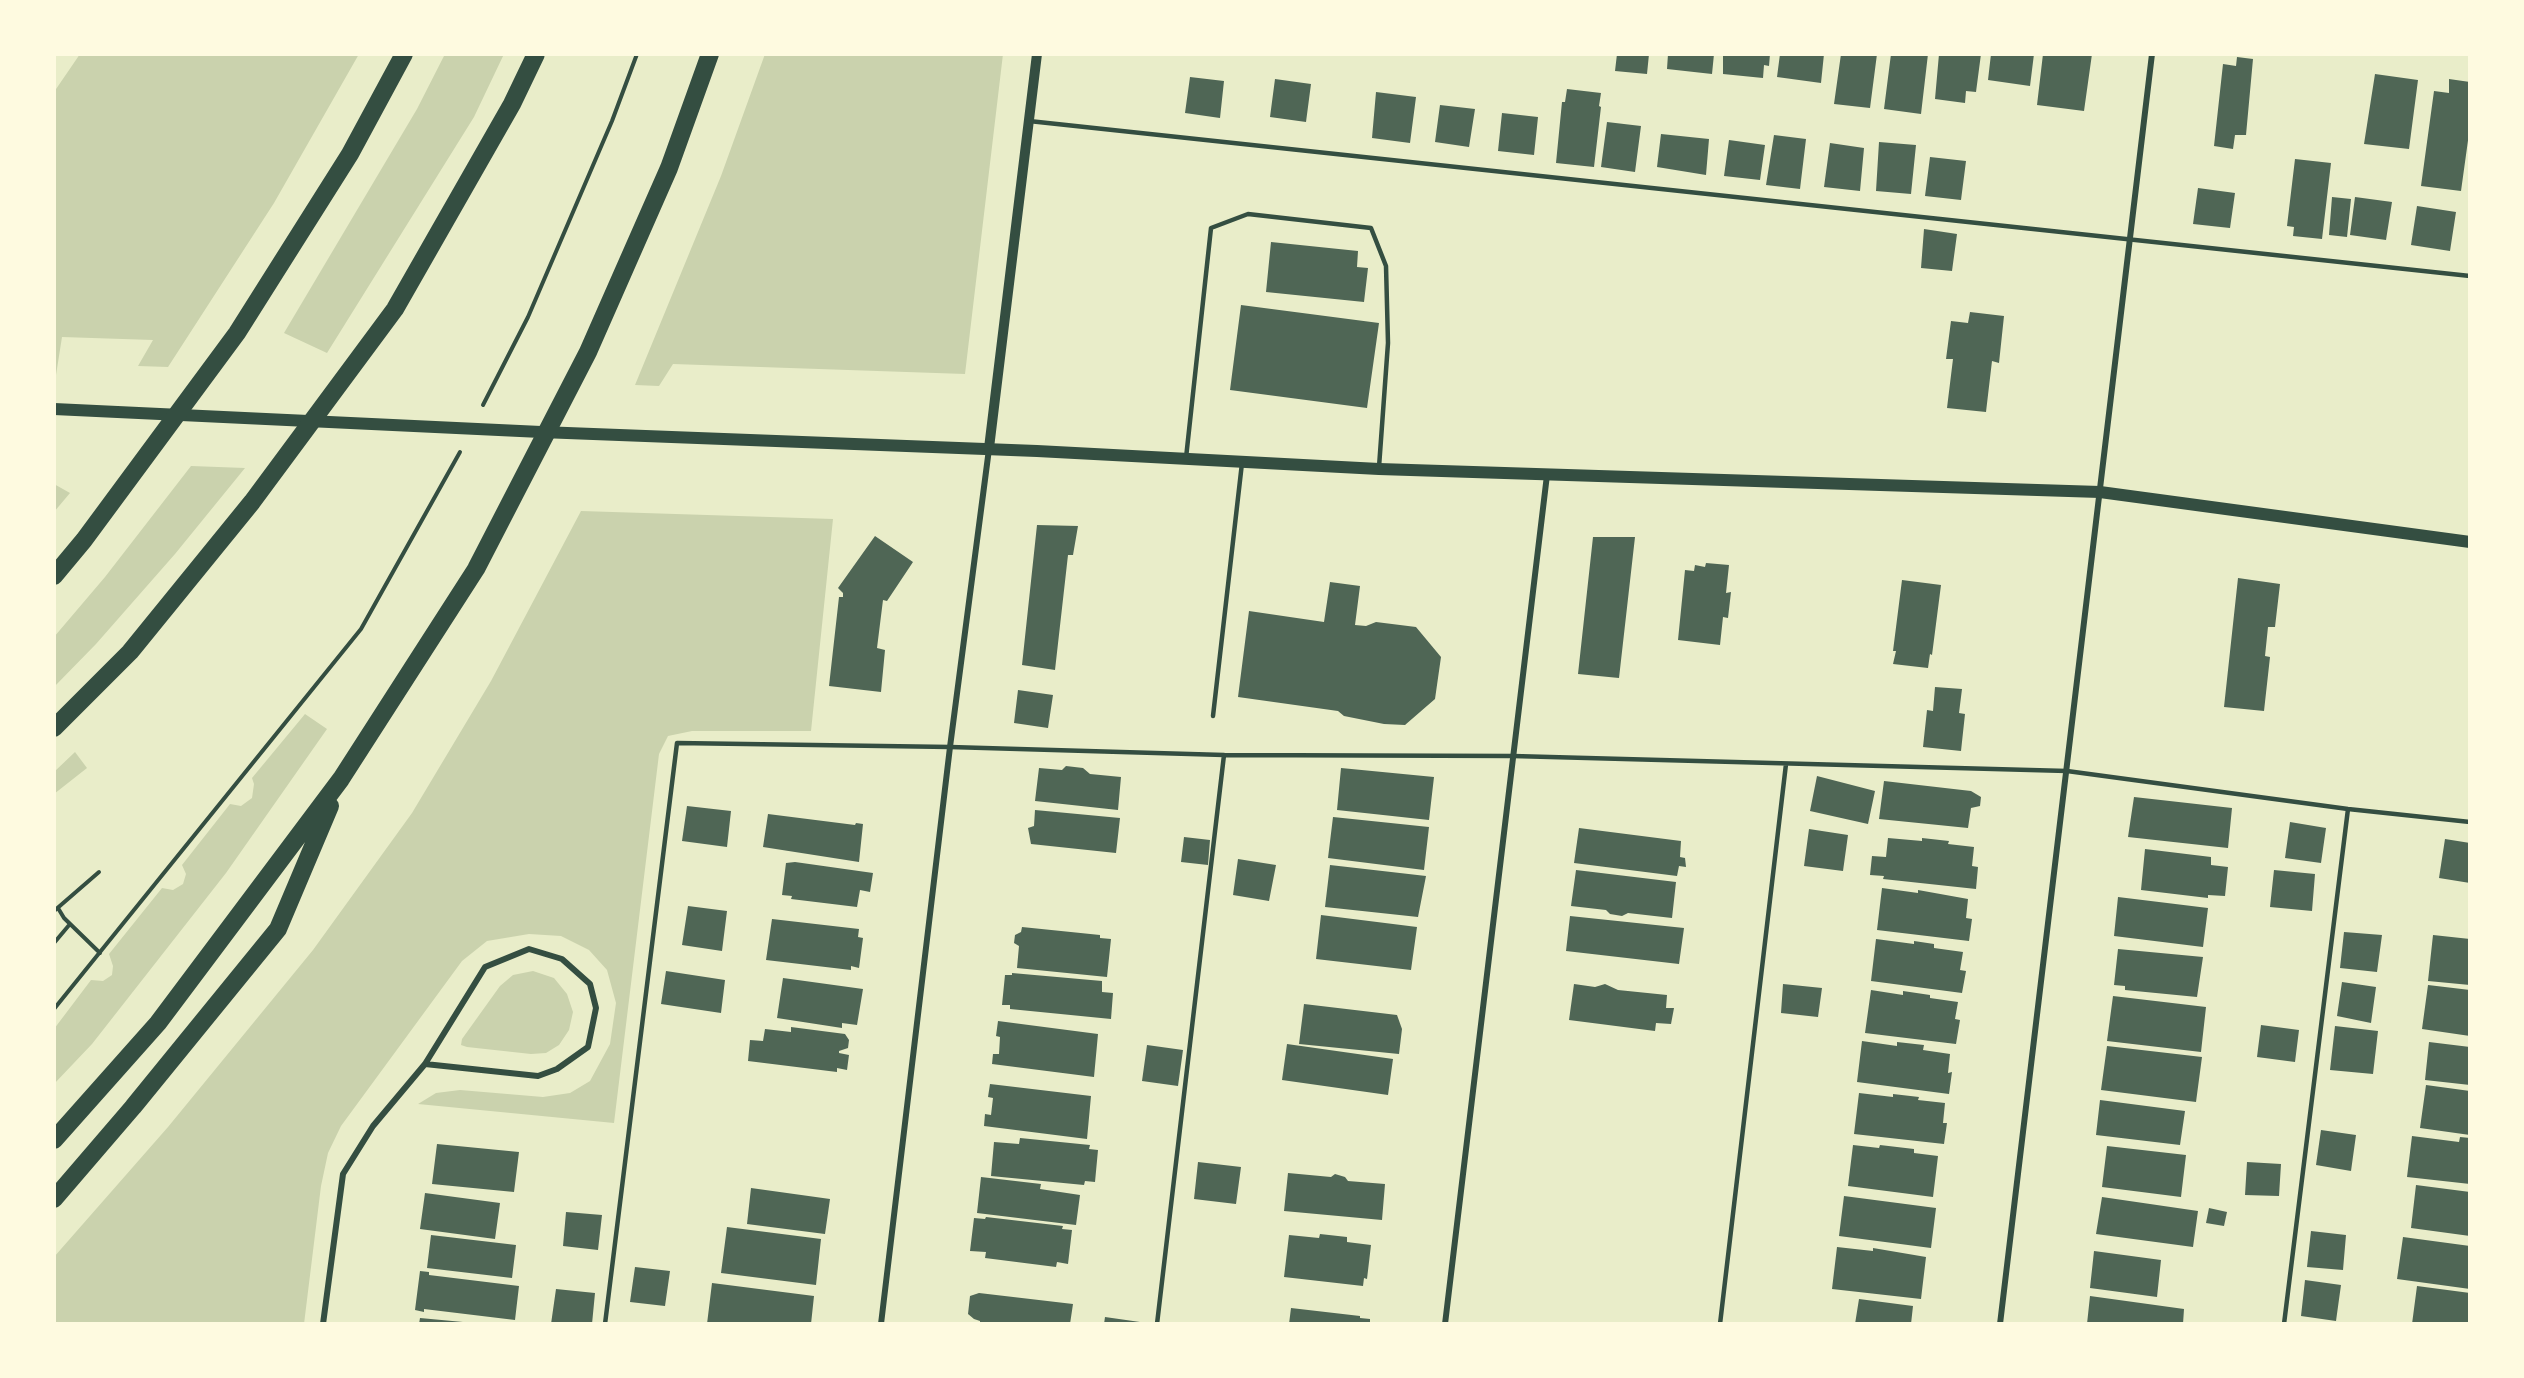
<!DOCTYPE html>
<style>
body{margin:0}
#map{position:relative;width:2524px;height:1378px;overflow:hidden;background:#e9edc9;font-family:"PT Sans",sans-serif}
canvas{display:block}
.frame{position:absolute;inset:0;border:56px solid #fefae0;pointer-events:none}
</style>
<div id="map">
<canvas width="2524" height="1378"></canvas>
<div class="frame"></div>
</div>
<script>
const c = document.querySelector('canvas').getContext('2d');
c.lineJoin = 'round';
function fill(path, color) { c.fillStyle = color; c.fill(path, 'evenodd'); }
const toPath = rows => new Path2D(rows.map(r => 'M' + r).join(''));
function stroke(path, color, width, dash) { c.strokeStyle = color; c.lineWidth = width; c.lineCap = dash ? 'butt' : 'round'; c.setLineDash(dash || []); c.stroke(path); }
fill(toPath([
 [80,54,359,54,274,203,168,367,138,366,153,340,62,337,56,375,54,375,54,92],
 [445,54,504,54,474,117,327,353,284,333,417,109],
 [765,54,1003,54,965,374,673,364,659,386,635,385,721,176],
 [191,466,245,468,175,554,96,644,54,687,54,637,105,577],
 [54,484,70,493,54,512],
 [581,511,833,519,811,731,692,731,668,736,659,754,614,1123,418,1104,436,1093,460,1090,543,1097,570,1093,590,1081,610,1044,616,1003,607,970,589,950,561,936,529,934,487,941,462,961,341,1126,328,1153,321,1186,304,1324,54,1324,54,1257,168,1127,313,950,412,813,491,681],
 [305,714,327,729,226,873,92,1044,54,1084,54,1029,91,980,103,981,112,975,113,966,109,954,162,888,173,890,183,884,186,874,182,865,230,804,241,806,252,798,254,784,252,778],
 [75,752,87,768,54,794,54,772],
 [533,971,554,978,567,994,573,1012,569,1030,559,1045,546,1053,531,1054,467,1047,461,1045,462,1039,500,986,513,975]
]), '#cad2ad');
fill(toPath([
 [1617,54,1649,54,1647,74,1615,71],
 [1668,54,1714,54,1712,74,1667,69],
 [1723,54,1770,54,1769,66,1764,65,1763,78,1723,74],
 [1780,54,1824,54,1821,83,1777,77],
 [1841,54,1877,54,1870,108,1834,104],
 [1891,54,1928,54,1921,114,1884,109],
 [1939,54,1981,54,1976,92,1966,91,1965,103,1935,99],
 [1991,54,2034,54,2030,86,1988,80],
 [2043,54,2092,54,2084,111,2037,105],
 [2237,57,2253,59,2246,135,2235,135,2233,149,2214,146,2223,64,2236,66],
 [2375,74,2418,80,2409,149,2364,144],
 [1190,77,1224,81,1220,118,1185,113],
 [1275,79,1311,84,1306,122,1270,117],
 [2449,79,2470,82,2470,126,2461,191,2421,186,2434,91,2449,93],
 [1567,89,1601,93,1599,106,1601,107,1594,167,1556,163,1562,102,1565,102],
 [1376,92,1416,97,1410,143,1372,138],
 [1440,105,1475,109,1469,147,1435,142],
 [1502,113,1538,117,1534,155,1498,151],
 [1607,122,1641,126,1635,172,1601,167],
 [1661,134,1709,139,1706,175,1657,167],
 [1774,135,1806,139,1800,189,1766,185],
 [1729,140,1765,145,1760,180,1724,176],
 [1879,142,1916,145,1911,194,1876,191],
 [1830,143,1864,148,1860,191,1824,187],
 [1930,157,1966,161,1961,200,1925,196],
 [2295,159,2331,163,2322,239,2293,236,2294,227,2287,226],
 [2198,188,2235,193,2230,228,2193,224],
 [2332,197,2351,199,2347,237,2329,235],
 [2355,197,2392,202,2386,240,2350,235],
 [2417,206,2456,212,2450,251,2411,245],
 [1924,229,1957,234,1952,271,1921,268],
 [1271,242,1358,251,1357,267,1368,268,1364,302,1266,292],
 [1241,305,1379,323,1367,408,1230,390],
 [1970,312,2004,316,1999,363,1992,361,1986,412,1947,408,1953,359,1946,359,1951,321,1968,323],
 [1037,525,1078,526,1073,555,1068,555,1055,670,1022,665],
 [875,536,913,562,887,601,883,600,877,648,885,650,881,692,829,686,839,597,843,597,843,593,838,588],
 [1593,537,1635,537,1619,678,1578,674],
 [1706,563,1729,565,1726,593,1731,592,1728,618,1723,617,1720,645,1678,640,1685,570,1694,571,1695,565,1705,567],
 [2238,578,2280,584,2275,627,2268,627,2265,656,2270,657,2264,711,2224,707],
 [1902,580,1941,585,1932,655,1930,654,1928,668,1893,664,1896,651,1893,651],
 [1330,582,1360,586,1355,625,1366,626,1376,622,1416,627,1441,657,1435,699,1405,725,1384,724,1344,716,1338,711,1238,697,1249,611,1324,622],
 [1935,687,1962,689,1959,713,1965,714,1961,751,1923,747,1927,710,1933,711],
 [1018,690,1053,695,1048,728,1014,723],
 [1066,766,1083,768,1090,774,1121,777,1118,810,1035,801,1039,768,1062,770],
 [1341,768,1434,777,1429,820,1337,810],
 [1817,776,1875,791,1868,824,1810,811],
 [1884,781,1971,791,1981,797,1980,806,1971,808,1968,828,1879,819],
 [2134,797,2232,808,2228,848,2128,837],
 [687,806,731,811,727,847,682,841],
 [1035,810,1120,818,1116,853,1031,844,1028,828,1034,826],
 [768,814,855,825,856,823,863,824,859,862,763,847],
 [1333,817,1429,827,1424,870,1328,858],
 [2290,822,2326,828,2321,863,2285,858],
 [1579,828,1681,841,1680,857,1685,858,1686,867,1679,866,1677,876,1574,863],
 [1809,829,1848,835,1843,871,1804,866],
 [1184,837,1210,840,1208,865,1181,862],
 [1888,838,1922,841,1922,838,1949,841,1948,844,1974,847,1972,866,1978,867,1976,889,1883,879,1884,876,1870,875,1872,856,1886,857],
 [2445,839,2470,843,2470,883,2439,878],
 [2145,849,2211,857,2211,865,2228,867,2225,896,2208,895,2208,898,2141,890],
 [1238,859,1276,865,1269,901,1233,895],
 [795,862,873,873,870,892,860,890,857,907,791,899,792,896,782,895,786,863],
 [1330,865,1426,876,1418,917,1325,907],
 [1576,870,1676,882,1672,918,1628,913,1622,916,1610,914,1606,910,1571,906],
 [2274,870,2315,874,2312,911,2270,907],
 [1882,888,1918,893,1918,890,1968,899,1966,918,1972,919,1969,941,1877,930],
 [2118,897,2208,908,2203,947,2114,936],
 [688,906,727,911,722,951,682,945],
 [1321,915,1417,927,1411,970,1316,959],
 [1570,916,1684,928,1679,964,1566,951],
 [772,919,859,929,858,937,863,938,859,968,851,966,851,970,766,960],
 [1022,927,1100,935,1100,938,1111,939,1107,977,1017,968,1019,946,1014,943,1015,935,1021,932],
 [2344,932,2382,935,2377,972,2340,968],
 [2433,935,2470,939,2470,985,2428,981],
 [1876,939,1914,944,1914,941,1934,944,1934,948,1963,952,1960,970,1966,971,1962,993,1871,981],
 [2118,949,2203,957,2197,997,2125,990,2125,986,2114,985],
 [666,971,725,980,721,1013,661,1004],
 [1012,973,1102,981,1102,992,1113,993,1111,1019,1010,1009,1010,1005,1002,1005,1005,975,1012,975],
 [783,978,863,989,857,1025,842,1023,842,1028,777,1018],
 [2342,982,2376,987,2371,1023,2337,1016],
 [1574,984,1595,987,1605,984,1618,990,1667,995,1666,1008,1674,1008,1671,1024,1656,1023,1655,1031,1569,1020],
 [1783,984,1822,988,1818,1017,1781,1013],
 [2428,985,2470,990,2470,1036,2422,1029],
 [1871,990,1903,995,1903,991,1930,995,1930,998,1958,1002,1955,1019,1960,1020,1956,1044,1865,1033],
 [2113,996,2206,1007,2201,1052,2107,1041],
 [1304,1004,1397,1015,1402,1029,1399,1054,1299,1044],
 [998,1021,1098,1034,1094,1077,992,1064,993,1054,999,1054,1000,1037,996,1036],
 [2261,1025,2299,1030,2295,1062,2257,1057],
 [2335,1026,2378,1031,2373,1074,2330,1070],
 [791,1027,845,1034,849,1040,848,1048,839,1051,839,1053,849,1055,847,1070,837,1068,837,1072,748,1061,750,1040,763,1041,765,1029,791,1032],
 [1862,1041,1897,1046,1897,1042,1924,1045,1923,1050,1950,1054,1948,1073,1952,1072,1949,1094,1857,1082],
 [2429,1042,2470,1047,2470,1085,2425,1080],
 [1287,1044,1393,1059,1388,1095,1282,1080],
 [1147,1045,1183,1050,1178,1086,1142,1081],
 [2107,1046,2202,1057,2196,1102,2101,1090],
 [990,1084,1091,1096,1087,1139,984,1126,985,1114,991,1115,993,1098,988,1097],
 [2426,1085,2470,1091,2470,1135,2420,1128],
 [1859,1093,1893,1097,1893,1094,1919,1097,1918,1100,1945,1103,1943,1123,1947,1123,1944,1144,1854,1134],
 [2100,1100,2185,1111,2180,1145,2096,1135],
 [2321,1130,2356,1135,2351,1171,2316,1165],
 [2412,1136,2459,1142,2460,1137,2470,1138,2470,1184,2407,1177],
 [1020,1138,1090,1145,1089,1149,1098,1150,1095,1182,1085,1181,1084,1185,991,1176,994,1142,1019,1144],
 [437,1144,519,1152,514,1192,432,1184],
 [1853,1145,1879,1148,1880,1145,1914,1149,1914,1153,1938,1156,1933,1197,1848,1186],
 [2107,1146,2186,1155,2181,1197,2102,1187],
 [1198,1162,1241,1167,1236,1204,1194,1199],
 [2247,1162,2281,1164,2279,1196,2245,1195],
 [1288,1173,1331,1177,1335,1174,1345,1177,1348,1181,1385,1184,1382,1220,1284,1211],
 [981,1177,1041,1184,1040,1189,1080,1195,1076,1225,977,1213],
 [2416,1185,2470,1192,2470,1236,2411,1228],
 [751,1188,830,1199,825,1234,747,1224],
 [425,1193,500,1203,495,1239,420,1229],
 [1844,1196,1936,1208,1931,1248,1839,1236],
 [2102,1197,2198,1211,2193,1247,2096,1234],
 [2209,1208,2227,1212,2224,1226,2206,1223],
 [566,1212,602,1215,598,1250,563,1246],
 [986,1217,1063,1226,1062,1229,1072,1230,1068,1264,1057,1262,1056,1267,985,1258,986,1252,970,1251,974,1218,985,1219],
 [727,1227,821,1239,816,1285,721,1273],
 [2311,1231,2346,1235,2343,1270,2307,1267],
 [1320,1234,1347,1237,1347,1242,1371,1245,1367,1279,1364,1278,1363,1286,1284,1277,1289,1235,1319,1238],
 [431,1235,516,1245,512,1278,427,1268],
 [2403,1237,2470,1246,2470,1289,2397,1279],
 [1837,1247,1873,1251,1873,1248,1926,1257,1921,1299,1832,1289],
 [2094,1251,2161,1260,2157,1297,2090,1288],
 [635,1267,670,1271,665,1306,630,1302],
 [420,1271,429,1272,429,1275,519,1286,515,1320,424,1309,424,1312,415,1310],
 [2305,1280,2341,1285,2336,1321,2301,1316],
 [712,1283,814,1296,811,1324,707,1324],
 [2417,1286,2470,1293,2470,1324,2412,1324],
 [556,1289,595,1293,592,1324,551,1324],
 [979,1293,1073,1304,1070,1324,980,1324,980,1321,974,1319,968,1314,970,1296],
 [2090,1296,2184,1309,2183,1324,2087,1324],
 [1859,1299,1913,1306,1911,1324,1855,1324],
 [1291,1308,1360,1316,1360,1318,1370,1319,1370,1324,1289,1324],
 [1105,1317,1147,1323,1146,1324,1104,1324],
 [420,1318,463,1322,463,1324,419,1324]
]), '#4f6655');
stroke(toPath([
 [483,405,528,317,612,121,637,54],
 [58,908,64,918,100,953],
 [54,911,99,872],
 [54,943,70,924],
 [54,1009,361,629,460,452]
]), '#344e41', 4);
stroke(toPath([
 [1029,121,2470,276],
 [1186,458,1211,228,1248,214,1371,228,1386,266,1388,343,1379,467],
 [1213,716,1242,463],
 [605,1324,677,743,950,747,1224,755,1513,756,2067,771,2348,809,2470,822],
 [1157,1324,1224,755],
 [1720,1324,1786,764],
 [2284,1324,2348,809]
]), '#344e41', 4.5);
stroke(toPath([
 [323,1324,343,1174,373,1126,425,1064,485,967,529,949,562,959,590,984,596,1008,588,1047,557,1069,538,1076,425,1064],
 [881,1324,950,747,989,449],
 [1445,1324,1547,475],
 [2000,1324,2152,54]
]), '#344e41', 6);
stroke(toPath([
 [989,448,1037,54]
]), '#344e41', 10);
stroke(toPath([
 [54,409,541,432,1037,451,1379,469,2100,492,2470,542]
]), '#344e41', 12);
stroke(toPath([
 [54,576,84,540,237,333,350,154,404,54],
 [54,728,130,652,252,502,395,309,512,104,536,54],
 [54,1140,158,1023,341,779,476,569,588,352,669,168,710,54],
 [54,1199,133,1107,278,929,330,806]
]), '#344e41', 18);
</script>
